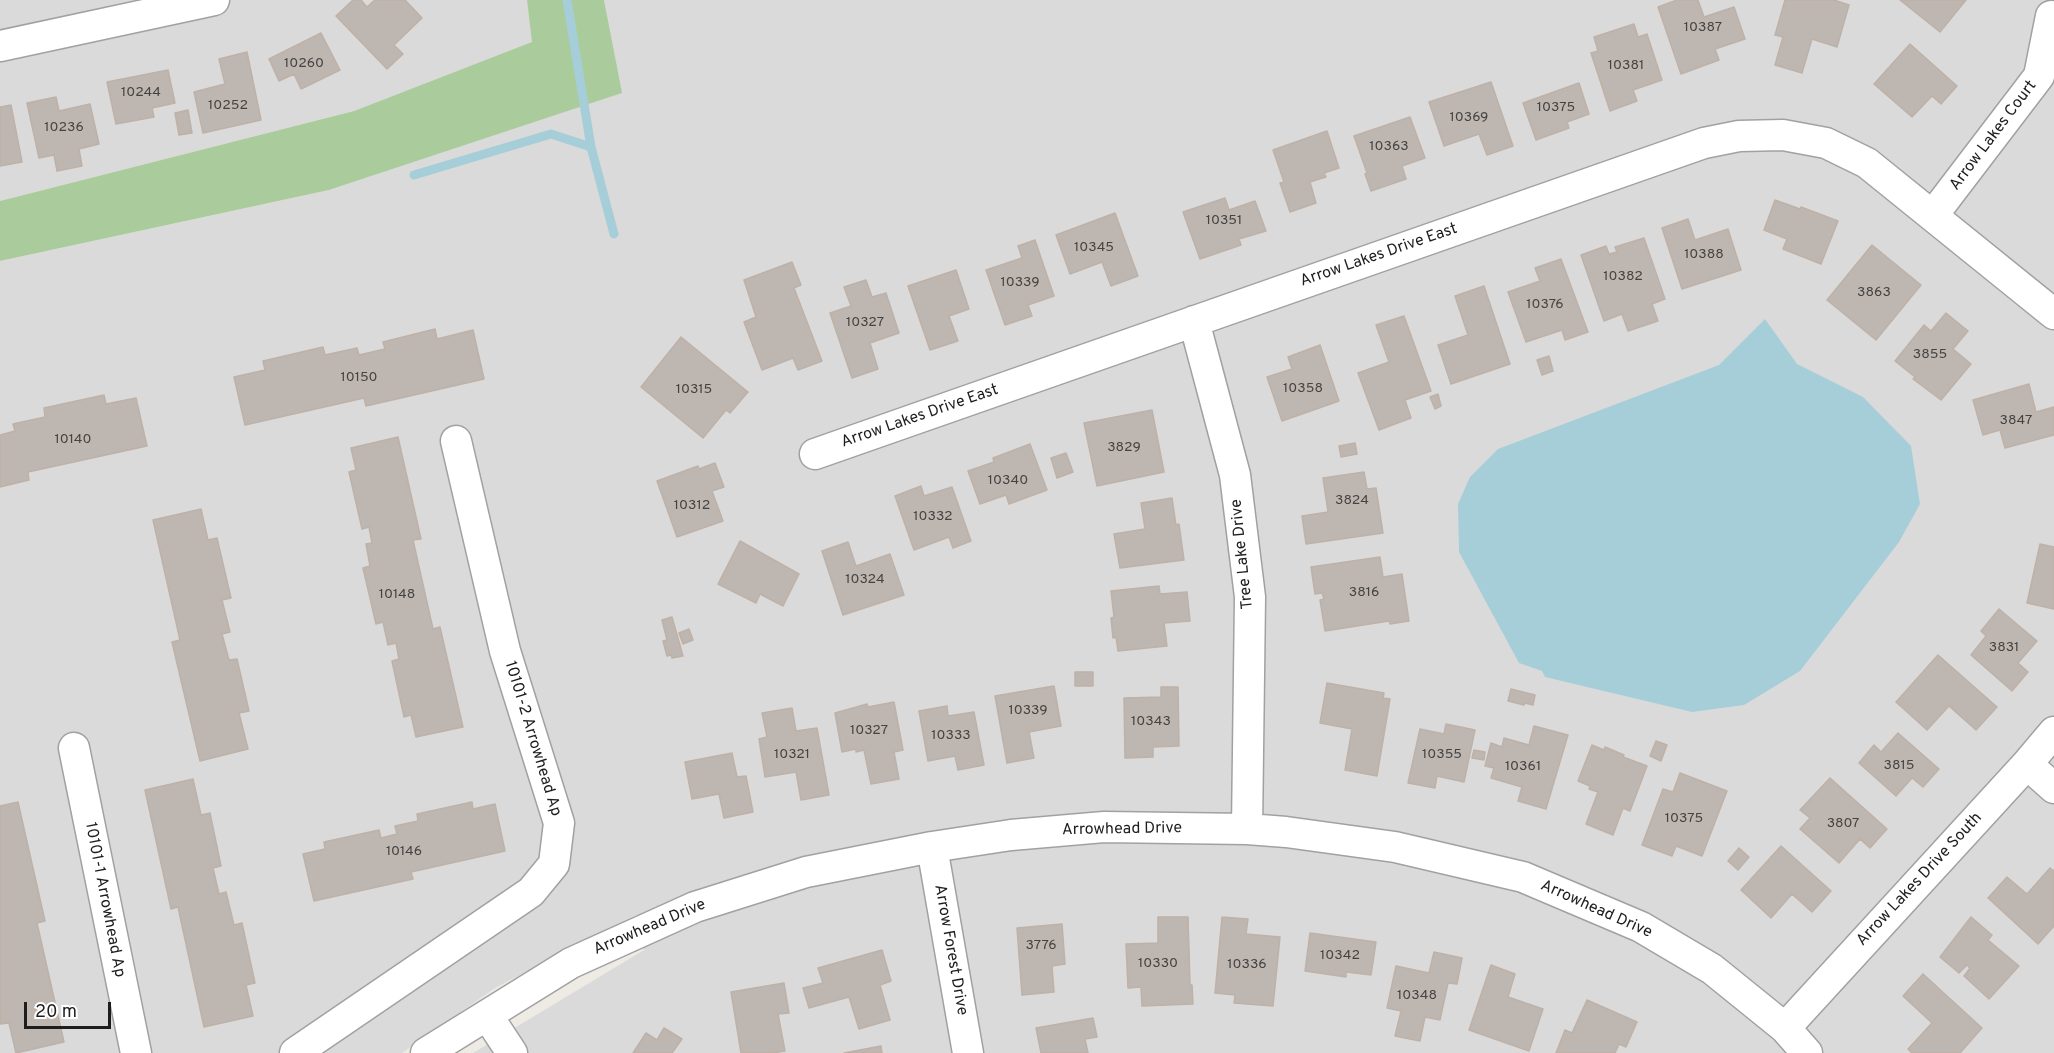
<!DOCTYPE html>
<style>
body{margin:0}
#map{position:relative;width:2054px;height:1053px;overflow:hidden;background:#eeeae4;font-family:Overpass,sans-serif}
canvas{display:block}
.scale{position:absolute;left:24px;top:1002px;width:87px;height:27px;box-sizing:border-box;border:3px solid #1d1d1d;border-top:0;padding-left:8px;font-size:18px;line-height:21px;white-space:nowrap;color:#1d1d1d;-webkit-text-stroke:4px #fff;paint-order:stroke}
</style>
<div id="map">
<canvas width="2054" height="1053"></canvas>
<div class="scale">20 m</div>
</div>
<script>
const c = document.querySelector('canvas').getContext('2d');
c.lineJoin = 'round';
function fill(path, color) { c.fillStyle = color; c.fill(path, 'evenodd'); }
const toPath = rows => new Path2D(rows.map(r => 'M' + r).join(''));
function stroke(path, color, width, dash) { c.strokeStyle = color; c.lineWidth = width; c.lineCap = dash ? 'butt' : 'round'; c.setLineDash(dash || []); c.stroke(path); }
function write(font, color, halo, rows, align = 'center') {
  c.font = font + ' Overpass,sans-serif'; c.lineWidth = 6; c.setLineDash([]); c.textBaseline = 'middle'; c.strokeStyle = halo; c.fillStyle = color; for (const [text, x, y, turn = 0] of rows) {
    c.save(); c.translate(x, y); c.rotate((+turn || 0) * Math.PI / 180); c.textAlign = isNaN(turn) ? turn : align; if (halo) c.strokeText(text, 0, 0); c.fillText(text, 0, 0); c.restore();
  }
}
fill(toPath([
 [0,0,527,0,533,42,354,111,0,201],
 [604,0,2054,0,2054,1053,473,1053,644,950,636,915,495,988,402,1053,0,1053,0,261,329,190,621,93]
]), '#dbdada');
fill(toPath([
 [527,0,604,0,622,93,329,190,0,261,0,201,354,111,532,42]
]), '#aacb9b');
fill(toPath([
 [1765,319,1797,364,1863,397,1911,446,1920,504,1899,542,1800,671,1744,705,1692,712,1545,677,1542,671,1519,663,1459,552,1458,504,1470,477,1498,449,1719,365]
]), '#a6ced9');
stroke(toPath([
 [567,0,591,147,614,234],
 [414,175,551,134,591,147]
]), '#a6ced9', 9);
const building = toPath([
 [353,0,361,0,367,7,375,0,405,0,422,18,394,45,403,54,387,69,336,16,353,0],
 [1677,0,1698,0,1704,17,1734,7,1745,39,1715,49,1719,60,1681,74,1658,7,1677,0],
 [1785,0,1834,0,1849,5,1837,47,1812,39,1802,73,1775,65,1783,37,1775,35,1785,0],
 [1900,0,1966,0,1940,32,1900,0],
 [1634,24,1638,37,1647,34,1662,80,1633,90,1637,101,1610,111,1591,53,1598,51,1594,37,1634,24],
 [321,33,340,70,301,89,294,74,279,81,269,59,321,33],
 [1910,44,1957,86,1941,104,1932,96,1912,117,1874,84,1910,44],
 [247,52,261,120,203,133,194,92,225,84,219,59,247,52],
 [168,70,175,103,152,108,154,117,116,124,107,82,168,70],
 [1491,82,1513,146,1487,155,1479,134,1444,146,1429,102,1491,82],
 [1579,83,1589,114,1567,122,1569,128,1536,140,1523,103,1579,83],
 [56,97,59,111,90,104,99,144,79,149,82,166,57,171,54,155,39,158,27,103,56,97],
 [11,105,22,162,0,166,0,107,11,105],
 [188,110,192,133,179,135,175,113,188,110],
 [1410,117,1425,158,1402,166,1406,179,1371,191,1365,174,1367,173,1354,136,1410,117],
 [1327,131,1339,168,1324,173,1326,177,1310,182,1316,203,1290,212,1280,183,1284,182,1273,150,1327,131],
 [1225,198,1229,210,1255,201,1266,231,1239,239,1241,245,1200,259,1183,212,1225,198],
 [1775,200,1800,209,1801,207,1838,221,1821,264,1783,249,1787,239,1764,230,1775,200],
 [1115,213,1138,276,1111,286,1102,262,1070,274,1056,235,1115,213],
 [1688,219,1695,240,1728,229,1741,270,1682,289,1662,228,1688,219],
 [1644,238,1665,299,1652,304,1658,321,1628,331,1622,314,1604,321,1581,255,1606,246,1609,254,1617,252,1615,247,1644,238],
 [1035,240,1054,296,1028,305,1032,316,1005,325,986,270,1022,258,1018,246,1035,240],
 [1872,245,1921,285,1876,340,1827,300,1872,245],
 [1561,259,1588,332,1565,340,1562,330,1526,342,1508,292,1540,281,1535,268,1561,259],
 [792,262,801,285,794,288,822,361,798,370,793,358,762,370,744,322,756,317,744,280,792,262],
 [956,270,969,309,949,316,958,341,930,350,908,286,956,270],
 [866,280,872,297,886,293,899,333,870,343,878,369,852,378,830,313,851,306,844,287,866,280],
 [1484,286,1510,364,1451,384,1438,345,1468,335,1455,296,1484,286],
 [1946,313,1968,331,1953,349,1971,364,1941,400,1913,379,1915,377,1895,361,1924,325,1931,331,1946,313],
 [1404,316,1431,391,1405,400,1411,418,1379,430,1358,373,1389,362,1376,325,1404,316],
 [435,329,437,339,473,330,484,379,366,406,364,398,245,425,234,377,265,370,263,361,323,347,325,355,357,348,359,355,385,349,383,342,435,329],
 [681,337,748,392,730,413,726,410,703,438,641,387,681,337],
 [1320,345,1339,401,1282,421,1267,377,1292,369,1288,357,1320,345],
 [1549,356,1553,371,1542,375,1537,360,1549,356],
 [2029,384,2036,412,2054,407,2054,435,2005,448,2000,430,1983,435,1973,400,2029,384],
 [1438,394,1441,406,1435,409,1430,397,1438,394],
 [104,395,106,404,136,398,147,446,28,472,29,480,0,487,0,435,15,431,13,424,45,417,44,408,104,395],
 [1152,410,1164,472,1097,486,1084,423,1152,410],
 [398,437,421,539,413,540,433,629,440,627,463,727,416,737,411,715,404,717,392,661,399,659,396,643,388,645,383,622,376,624,363,568,370,566,366,544,372,543,369,527,362,529,349,472,356,470,351,448,398,437],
 [1355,443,1357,454,1341,457,1339,446,1355,443],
 [1030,444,1047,490,1009,504,1006,495,980,504,968,471,994,462,993,458,1030,444],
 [1066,453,1073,472,1057,478,1051,458,1066,453],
 [715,463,724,487,712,491,723,521,677,537,657,481,698,466,699,469,715,463],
 [1364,472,1367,489,1376,488,1383,533,1306,544,1302,516,1328,512,1323,478,1364,472],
 [921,486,924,496,952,487,971,541,953,548,949,537,914,550,895,496,921,486],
 [1172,498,1176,525,1179,524,1184,560,1120,568,1114,534,1145,529,1141,503,1172,498],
 [201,509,208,540,217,538,231,598,222,600,230,632,222,634,229,660,237,659,249,711,239,713,248,749,200,761,172,642,180,640,153,520,201,509],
 [740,541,799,574,783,606,760,594,756,603,718,584,740,541],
 [848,542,856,566,890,554,904,595,843,615,822,551,848,542],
 [2040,544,2054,547,2054,609,2027,603,2040,544],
 [1380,557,1383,577,1402,574,1409,621,1390,624,1389,621,1325,631,1320,600,1324,599,1322,593,1315,594,1311,567,1380,557],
 [1159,586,1160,594,1187,592,1190,621,1164,623,1167,646,1118,651,1116,637,1113,638,1111,618,1114,617,1111,591,1159,586],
 [1999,609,2037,641,2018,663,2028,672,2012,691,1971,655,1986,636,1981,631,1999,609],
 [672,617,683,656,672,658,671,655,667,656,663,641,667,640,662,620,672,617],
 [689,629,693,640,683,644,679,633,689,629],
 [1938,655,1997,707,1976,730,1949,706,1927,730,1896,702,1938,655],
 [1075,672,1093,672,1093,686,1075,686,1075,672],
 [1327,683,1384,693,1383,698,1390,699,1377,776,1345,770,1352,729,1320,723,1327,683],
 [1054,686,1061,726,1029,732,1034,758,1007,763,995,696,1054,686],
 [1161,687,1178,687,1179,746,1153,747,1153,757,1125,758,1124,698,1161,697,1161,687],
 [1511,689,1535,695,1533,705,1525,703,1524,705,1508,701,1511,689],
 [894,702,903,750,894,752,899,779,871,784,864,750,856,752,856,749,842,752,835,713,867,704,868,707,894,702],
 [947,706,948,716,974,712,984,765,958,770,955,756,928,761,919,711,947,706],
 [792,708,796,731,817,728,829,795,801,800,796,772,765,777,759,739,767,737,762,713,792,708],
 [1446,724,1475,730,1464,782,1437,776,1435,788,1408,783,1420,729,1444,734,1446,724],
 [1534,726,1568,735,1546,809,1518,801,1522,787,1491,778,1494,768,1485,766,1491,743,1502,747,1504,738,1529,745,1534,726],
 [1898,733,1939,769,1923,787,1912,778,1896,796,1859,763,1874,745,1881,752,1898,733],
 [1656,741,1667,745,1661,761,1650,756,1656,741],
 [1592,745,1604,750,1605,747,1624,755,1623,757,1647,766,1630,811,1623,808,1613,835,1586,824,1598,792,1589,789,1590,786,1578,781,1592,745],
 [1474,750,1485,752,1484,760,1472,758,1474,750],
 [732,753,737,777,746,776,753,812,724,818,719,794,692,799,685,762,732,753],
 [1680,773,1727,791,1702,856,1676,846,1672,856,1642,845,1663,789,1673,792,1680,773],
 [1830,778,1887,829,1870,848,1860,839,1839,863,1800,829,1810,818,1800,810,1830,778],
 [193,779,201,815,210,813,221,866,213,868,219,894,226,892,234,925,242,923,255,983,246,985,253,1016,204,1027,178,907,171,909,145,790,193,779],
 [18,802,45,921,37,923,64,1042,16,1053,9,1023,0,1024,0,806,18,802],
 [472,802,473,809,495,804,505,851,411,872,413,879,314,901,303,854,325,849,324,842,379,830,381,838,397,834,395,826,418,821,417,814,472,802],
 [1781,846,1831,891,1812,912,1792,894,1771,918,1741,890,1781,846],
 [1739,848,1749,857,1738,870,1728,861,1739,848],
 [2050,868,2054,871,2054,926,2038,944,1988,898,2007,877,2027,894,2050,868],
 [1158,917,1188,917,1190,985,1192,985,1193,1004,1142,1006,1141,987,1128,988,1126,944,1158,943,1158,917],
 [1222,917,1248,919,1246,934,1280,937,1273,1006,1234,1003,1235,995,1215,993,1222,917],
 [1971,917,1992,935,1988,940,2019,966,1989,999,1964,976,1970,968,1967,965,1959,973,1940,957,1971,917],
 [1062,924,1065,964,1052,966,1054,992,1022,995,1017,928,1062,924],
 [1310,933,1376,942,1371,975,1346,972,1346,977,1305,971,1310,933],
 [882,950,891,981,880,985,890,1020,859,1029,849,997,809,1008,803,988,823,983,818,968,882,950],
 [1434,952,1462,958,1457,984,1448,983,1440,1020,1425,1017,1420,1041,1395,1036,1401,1011,1387,1008,1396,966,1429,973,1434,952],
 [1491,965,1515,974,1508,997,1543,1009,1529,1051,1469,1030,1491,965],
 [1923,974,1982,1028,1960,1053,1912,1053,1908,1049,1932,1023,1903,996,1923,974],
 [784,983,789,1013,778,1014,785,1051,773,1053,741,1053,731,992,784,983],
 [1587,1000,1637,1022,1626,1047,1619,1044,1615,1053,1556,1053,1565,1030,1572,1033,1587,1000],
 [1093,1018,1097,1037,1085,1039,1088,1053,1041,1053,1036,1028,1093,1018],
 [664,1028,682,1039,672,1053,633,1053,646,1033,657,1040,664,1028],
 [881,1046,882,1053,844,1053,881,1046]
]);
fill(building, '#beb6b0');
stroke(building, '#beb1a7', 1.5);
const minor = toPath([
 [0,46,214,0],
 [1933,215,2039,76,2051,16],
 [1194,321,1235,475,1250,597,1247,829],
 [815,454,1704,143,1739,136,1783,135,1826,143,1867,163,2054,314],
 [74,748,136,1053],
 [2027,764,2054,788],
 [932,847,968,1053],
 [487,1015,512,1053],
 [1785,1028,2027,764,2054,732],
 [295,1053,531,892,554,864,559,823,505,651,456,441],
 [426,1053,571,963,695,907,806,872,932,847,1011,835,1104,827,1247,829,1286,832,1395,847,1523,877,1641,927,1712,969,1785,1028,1807,1053]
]);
stroke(minor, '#a1a1a1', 33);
stroke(minor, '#fff', 30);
write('14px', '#454342', null, [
 ["10387",1703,28],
 ["10260",304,64],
 ["10381",1626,66],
 ["10244",141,93],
 ["10252",228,106],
 ["10375",1556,108],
 ["10369",1469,118],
 ["10236",64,128],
 ["10363",1389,147],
 ["10351",1224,221],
 ["10345",1094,248],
 ["10388",1704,255],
 ["10382",1623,277],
 ["10339",1020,283],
 ["3863",1874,293],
 ["10376",1545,305],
 ["10327",865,323],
 ["3855",1930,355],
 ["10150",359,378],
 ["10358",1303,389],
 ["10315",694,390],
 ["3847",2016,421],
 ["10140",73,440],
 ["3829",1124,448],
 ["10340",1008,481],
 ["3824",1352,501],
 ["10312",692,506],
 ["10332",933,517],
 ["10324",865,580],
 ["3816",1364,593],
 ["10148",397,595],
 ["3831",2004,648],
 ["10339",1028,711],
 ["10343",1151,722],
 ["10327",869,731],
 ["10333",951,736],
 ["10321",792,755],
 ["10355",1442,755],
 ["3815",1899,766],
 ["10361",1523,767],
 ["10375",1684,819],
 ["3807",1843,824],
 ["10146",404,852],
 ["3776",1041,946],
 ["10342",1340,956],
 ["10330",1158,964],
 ["10336",1247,965],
 ["10348",1417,996]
]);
write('16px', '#1d1d1d', '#fff', [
 ["Arrow Lakes Court",1994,136,-53],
 ["Arrow Lakes Drive East",1379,256,-19],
 ["Arrow Lakes Drive East",920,417,-19],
 ["Tree Lake Drive",1243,554,-96],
 ["10101-2 Arrowhead Ap",532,739,73],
 ["Arrowhead Drive",1122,830,-1],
 ["Arrow Lakes Drive South",1920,880,-47],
 ["10101-1 Arrowhead Ap",104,900,79],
 ["Arrowhead Drive",1596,910,24],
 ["Arrowhead Drive",650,928,-23],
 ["Arrow Forest Drive",950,950,80]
]);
</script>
